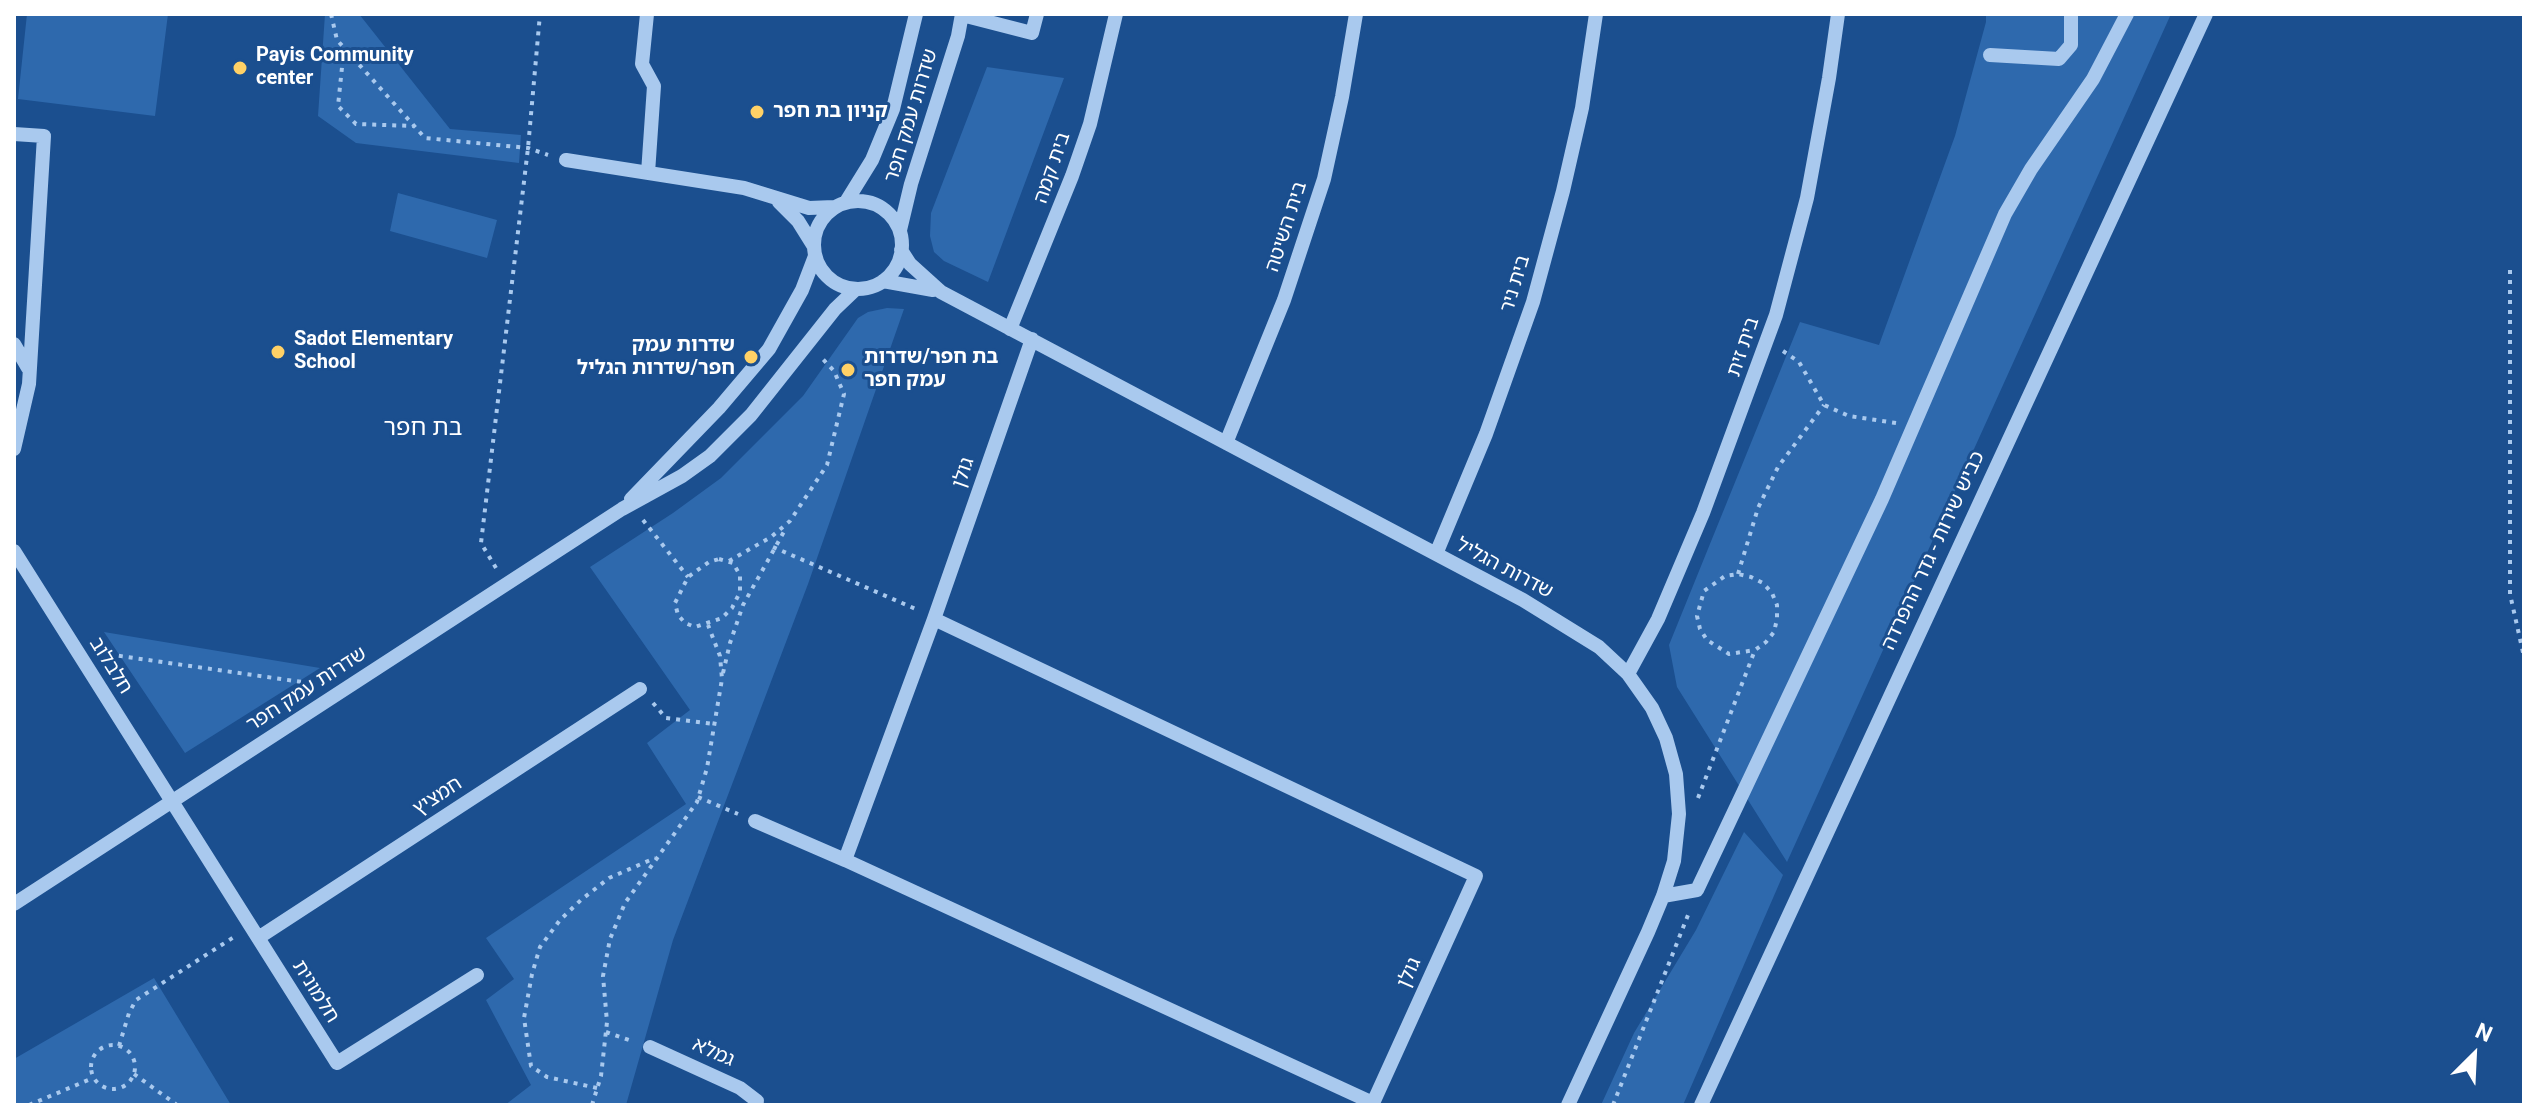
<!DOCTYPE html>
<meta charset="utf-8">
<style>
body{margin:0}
#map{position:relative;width:2538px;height:1119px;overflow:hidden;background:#1b4f8f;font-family:Roboto,sans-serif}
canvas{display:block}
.frame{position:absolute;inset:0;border:16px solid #fff;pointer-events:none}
.north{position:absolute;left:2434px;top:1015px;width:80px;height:80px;-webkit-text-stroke:6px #1b4f8f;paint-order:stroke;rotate:24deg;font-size:22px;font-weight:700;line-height:32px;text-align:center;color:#fff}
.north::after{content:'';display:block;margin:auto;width:28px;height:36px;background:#fff;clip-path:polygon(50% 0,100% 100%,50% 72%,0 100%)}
</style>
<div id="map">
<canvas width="2538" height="1119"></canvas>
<div class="frame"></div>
<div class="north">N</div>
</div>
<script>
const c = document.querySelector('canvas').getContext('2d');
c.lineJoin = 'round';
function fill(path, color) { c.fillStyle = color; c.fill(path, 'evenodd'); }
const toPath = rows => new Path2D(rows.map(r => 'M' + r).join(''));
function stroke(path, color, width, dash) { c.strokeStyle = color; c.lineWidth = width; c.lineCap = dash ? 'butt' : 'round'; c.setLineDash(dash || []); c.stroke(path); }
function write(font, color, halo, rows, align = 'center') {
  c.font = font + ' Roboto,"Noto Sans Hebrew",sans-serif'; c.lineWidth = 6; c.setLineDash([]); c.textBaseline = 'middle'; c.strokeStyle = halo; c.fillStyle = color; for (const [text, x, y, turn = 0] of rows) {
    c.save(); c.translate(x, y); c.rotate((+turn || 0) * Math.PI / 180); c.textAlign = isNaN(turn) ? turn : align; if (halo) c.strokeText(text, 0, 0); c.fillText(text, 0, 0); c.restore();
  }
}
fill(toPath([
 [27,14,168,14,155,116,18,99],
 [325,14,359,14,450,129,521,135,519,163,356,143,318,116],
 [1986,14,2171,14,1787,862,1677,687,1669,645,1800,322,1879,345,1955,136,1986,22],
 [987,67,1064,78,988,282,944,261,934,252,930,236,931,213],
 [398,193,497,220,487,258,390,231],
 [887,308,904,309,808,584,673,940,626,1105,505,1105,531,1085,486,1000,514,979,486,938,686,804,647,743,690,710,590,567,673,513,721,478,803,396,858,318,868,312],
 [104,632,320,668,185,753],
 [1744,832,1783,875,1683,1105,1601,1105,1634,1033,1696,930],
 [154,978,231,1105,14,1105,14,1059]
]), '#2e69ad');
stroke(toPath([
 [331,14,337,40,425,138,528,148,548,155],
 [344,48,338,106,356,124,414,126],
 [2510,270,2510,594,2524,657],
 [1783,351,1799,362,1824,405,1849,416,1896,423],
 [643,520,688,577],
 [773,547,918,610],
 [719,559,733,563,740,575,740,592,732,608,722,618,695,627,685,623,678,615,675,603,688,577,709,562,719,559],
 [729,561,771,537,790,521,827,465,844,394,834,371,820,356],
 [496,568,481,543,528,148,540,14],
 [1738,574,1758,508,1778,467,1824,405],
 [99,653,316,684],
 [723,673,730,643,743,605,786,528],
 [653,703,666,718,714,724],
 [698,797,738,814],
 [1698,798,1755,650,1766,642,1774,632,1777,619,1777,605,1772,593,1763,583,1751,577,1738,574,1725,576,1704,591,1697,616,1700,629,1707,640,1729,654,1755,650],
 [606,1032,632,1041],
 '91 1067a22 22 0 1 1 44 0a22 22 0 1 1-44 0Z',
 [119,1046,129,1013,136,1000,237,935],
 [134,1074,177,1105],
 [597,1088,547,1077,531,1066,524,1018,532,974,540,947,560,920,581,900,609,878,655,858],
 [29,1105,93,1078],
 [592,1105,601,1076,607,1022,603,976,610,939,625,903,697,802,707,768,722,679,720,656,708,625],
 [1613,1105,1690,910]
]), '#a9c9ee', 4, [4, 6]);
stroke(toPath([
 [647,14,642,64,654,86,648,173],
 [962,15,1032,33,1037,14],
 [1990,55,2059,59,2071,45,2071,14],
 [14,134,44,136,29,384,14,449],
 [566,160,744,188,809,208,834,207],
 '814 245a44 44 0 1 1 88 0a44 44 0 1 1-88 0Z',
 [779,202,798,221,813,245],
 [846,202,872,160,893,109,916,14],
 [900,230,911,184,958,36,962,14],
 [901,250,910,264,941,292,1523,600,1599,647,1628,674,1652,708,1666,738,1676,774,1679,814,1674,861,1663,896,1648,932,1568,1105],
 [883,281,933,290],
 [1010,329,1072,176,1090,124,1116,14],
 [14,344,28,368],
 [1226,443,1284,300,1324,179,1342,97,1356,14],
 [631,499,719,408,769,349,802,290,815,256],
 [14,551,337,1063,477,975],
 [1436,554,1486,434,1533,302,1563,191,1582,108,1596,14],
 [934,619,1476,876,1373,1103,845,860,934,619,1032,339],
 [1628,674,1658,619,1703,513,1776,315,1807,198,1829,78,1838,14],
 [755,821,845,860],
 [1663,896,1697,890,1882,499,2005,214,2031,169,2093,79,2127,14],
 [14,904,622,509,682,476,710,456,751,415,835,309,856,289],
 [258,938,640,689],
 [650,1047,740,1088,757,1101],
 [1701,1105,2206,14]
]), '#a9c9ee', 14);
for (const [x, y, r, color] of [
 [240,68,8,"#ffd166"],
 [757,112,8,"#ffd166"],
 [278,352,8,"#ffd166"],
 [751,357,8,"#ffd166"],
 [848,370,8,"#ffd166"]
]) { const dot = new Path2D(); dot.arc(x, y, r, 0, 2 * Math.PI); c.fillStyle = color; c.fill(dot); stroke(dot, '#1b4f8f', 3); }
write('bold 20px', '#fff', '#1b4f8f', [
 ["Payis Community",256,56],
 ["center",256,79],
 ["קניון בת חפר",773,112],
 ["Sadot Elementary",294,340],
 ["School",294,363],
 ["שדרות עמק",735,346,"right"],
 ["חפר/שדרות הגליל",735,369,"right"],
 ["בת חפר/שדרות",864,358],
 ["עמק חפר",864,381]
], 'left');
write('20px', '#fff', '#1b4f8f', [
 ["שדרות עמק חפר",912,116,-73],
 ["בית קמה",1053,168,-71],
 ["בית השיטה",1287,227,-72],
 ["בית ניר",1516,284,-73],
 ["בית זית",1744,347,-71],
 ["גולן",964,473,-71],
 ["כביש שירות - גדר ההפרדה",1934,551,-65],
 ["שדרות הגליל",1504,569,28],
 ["חלבלוב",110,666,58],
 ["שדרות עמק חפר",307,690,-33],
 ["חמציץ",438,797,-33],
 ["גולן",1410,973,-66],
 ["חלמונית",315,992,58],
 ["גמלא",713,1053,24]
]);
write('24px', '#fff', '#1b4f8f', [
 ["בת חפר",423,429]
]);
</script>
